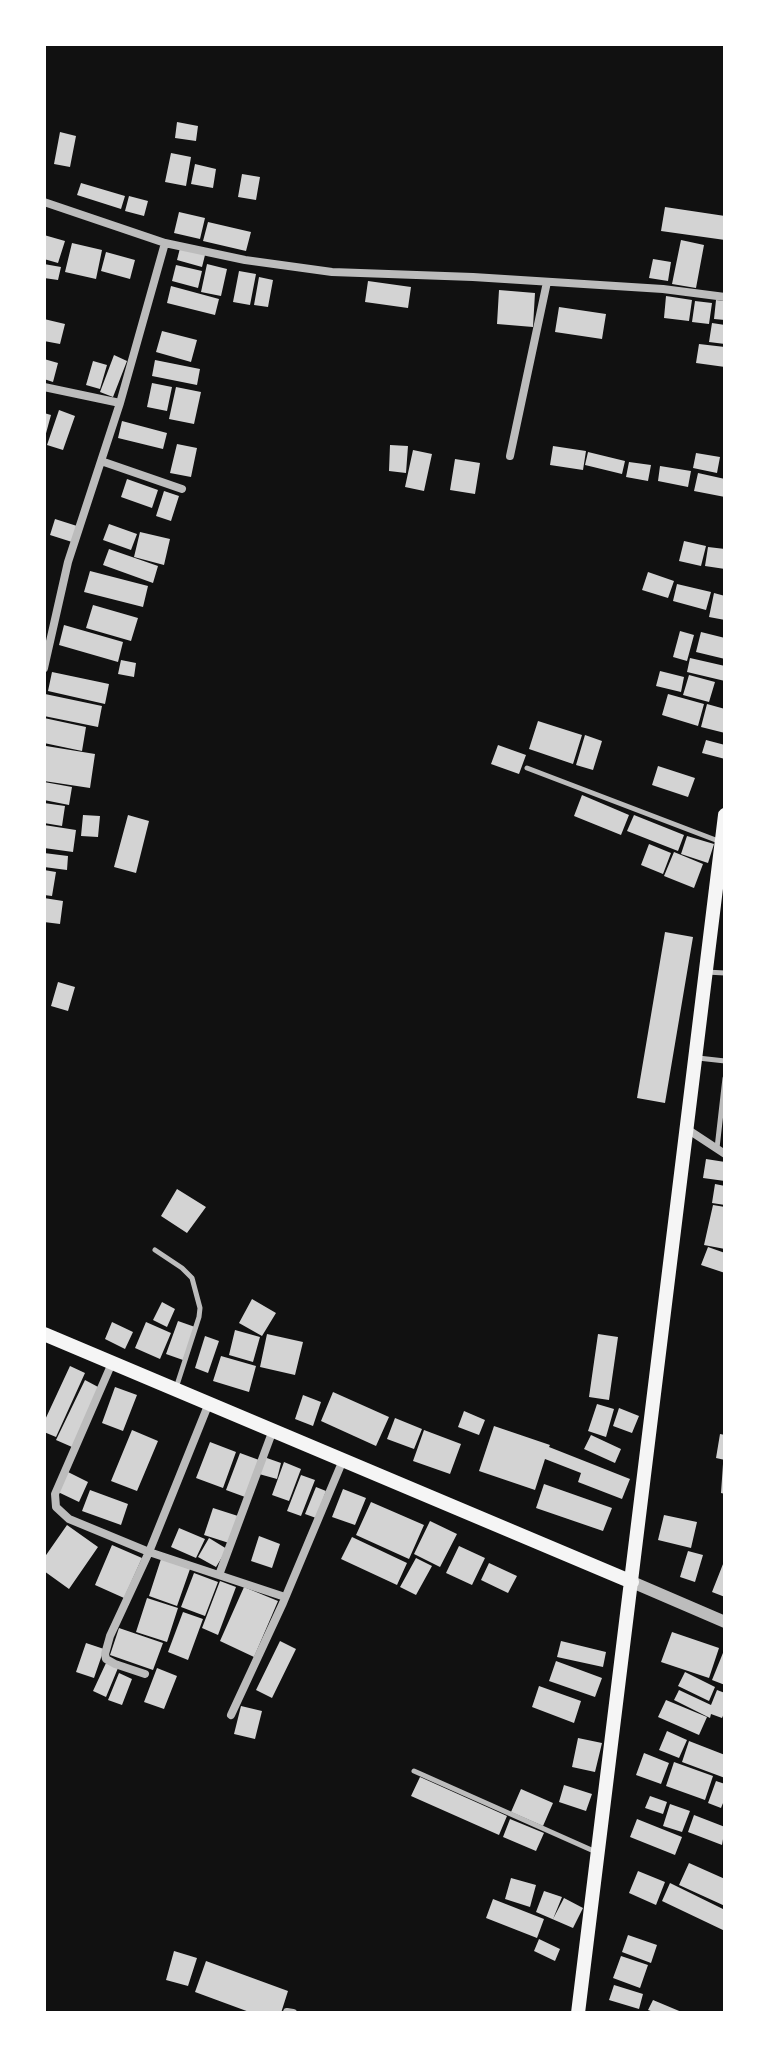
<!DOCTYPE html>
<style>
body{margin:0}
#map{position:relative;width:769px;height:2057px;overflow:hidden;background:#111;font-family:Lora,serif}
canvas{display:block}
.frame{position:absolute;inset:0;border:46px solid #fff;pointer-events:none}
</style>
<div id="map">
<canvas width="769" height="2057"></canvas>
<div class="frame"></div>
</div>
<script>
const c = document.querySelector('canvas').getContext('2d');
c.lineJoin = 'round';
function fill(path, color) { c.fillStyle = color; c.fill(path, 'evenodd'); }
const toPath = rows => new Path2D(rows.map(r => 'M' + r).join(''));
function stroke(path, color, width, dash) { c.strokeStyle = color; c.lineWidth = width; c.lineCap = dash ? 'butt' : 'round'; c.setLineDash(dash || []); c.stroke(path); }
fill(toPath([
 [177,122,198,126,196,141,175,138],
 [60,132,76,136,70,167,54,164],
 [171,153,191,157,186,186,165,182],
 [195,164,216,169,213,188,191,184],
 [242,174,260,177,256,200,238,197],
 [81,183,125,196,121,209,77,195],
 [129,196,148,201,144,216,125,211],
 [665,207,725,216,725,240,661,231],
 [179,212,205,218,200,239,174,233],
 [208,222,251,232,246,251,203,241],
 [44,235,65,241,58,263,44,259],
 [681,240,704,245,696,288,672,284],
 [72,243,102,250,96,279,65,272],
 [180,248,205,255,202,267,177,260],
 [106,252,135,260,130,279,101,271],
 [653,259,671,262,668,281,649,278],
 [44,264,61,267,58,280,44,278],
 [207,264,227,269,221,296,201,292],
 [176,265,202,271,198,288,172,281],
 [239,271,256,274,250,305,233,302],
 [259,277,273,280,268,307,254,305],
 [368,281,411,287,408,308,365,302],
 [171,286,219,299,215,315,167,303],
 [499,290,535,293,533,327,497,324],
 [666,296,692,300,689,321,664,318],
 [716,300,725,301,725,320,714,319],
 [695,301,712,303,709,324,692,322],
 [559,307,606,314,602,339,555,332],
 [44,319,65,324,60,344,44,341],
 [712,323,725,325,725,344,709,342],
 [162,331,197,340,191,362,156,352],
 [699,344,725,347,725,367,696,363],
 [114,355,127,361,113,397,100,392],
 [44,359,58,363,53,382,44,379],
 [155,360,200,369,197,385,152,376],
 [93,361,107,365,100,389,86,385],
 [152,383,172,387,167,411,147,407],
 [176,387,201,392,194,424,169,419],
 [59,410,75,416,63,450,47,445],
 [44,413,51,415,45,437,44,437],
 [122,421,167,433,163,449,118,438],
 [177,444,197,448,191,477,170,473],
 [390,445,408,446,406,473,389,471],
 [553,446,586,451,583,470,550,465],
 [413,450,432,454,424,491,405,487],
 [588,452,625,461,622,474,585,465],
 [696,453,720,457,717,473,693,468],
 [455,459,480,463,475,494,450,490],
 [629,462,651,465,648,481,626,477],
 [660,466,691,471,688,487,658,481],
 [698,473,725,479,725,497,694,491],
 [127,479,158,490,152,508,121,497],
 [164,491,179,496,171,521,156,516],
 [55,519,77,526,72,542,50,535],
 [109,524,137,534,131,550,103,540],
 [140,532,170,539,164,565,134,557],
 [684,541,706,546,701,566,679,561],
 [708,547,725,549,725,569,705,566],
 [109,549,158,566,153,583,103,565],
 [90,571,148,586,143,607,84,592],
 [648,572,674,581,668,598,642,590],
 [677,584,711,592,706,610,673,601],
 [714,593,725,596,725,620,709,617],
 [93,605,138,618,131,641,86,628],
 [64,625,123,642,118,662,59,645],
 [680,631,694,635,687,661,673,657],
 [701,632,725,638,725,659,696,652],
 [690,658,725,666,725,681,687,672],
 [121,660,136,663,134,677,118,674],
 [660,671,684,677,681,692,656,686],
 [52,672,109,684,105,704,48,691],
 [689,675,715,682,709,702,683,695],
 [45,694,102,706,98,727,44,716],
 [668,694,704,704,698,726,662,715],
 [707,704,725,709,725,733,701,727],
 [44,718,86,727,82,751,44,743],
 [538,721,582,735,573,764,529,749],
 [585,735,602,741,593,770,576,765],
 [706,740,725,745,725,759,702,753],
 [498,745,526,755,519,774,491,764],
 [46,746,95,754,90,788,44,781],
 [658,766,695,778,688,797,652,785],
 [44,782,72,787,69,805,44,800],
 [582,795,629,815,621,835,574,816],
 [44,803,65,806,62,826,44,823],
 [83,815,100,816,98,837,81,836],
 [128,815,149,821,136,873,114,867],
 [634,815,684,835,678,851,627,831],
 [44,825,76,830,73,852,44,848],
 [687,836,714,844,708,863,681,854],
 [649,844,671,853,663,874,641,865],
 [674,852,703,864,694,888,664,876],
 [44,853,68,856,67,870,44,867],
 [44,870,56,872,52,896,44,895],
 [44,898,63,901,60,924,44,922],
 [665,932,693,937,665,1103,637,1098],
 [58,982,75,987,68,1011,51,1006],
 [706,1159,725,1162,725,1181,703,1178],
 [715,1184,725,1186,725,1205,712,1203],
 [177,1189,206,1207,187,1233,161,1216],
 [713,1205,725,1207,725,1249,704,1245],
 [708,1247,725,1253,725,1273,701,1265],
 [252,1299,276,1313,262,1336,239,1323],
 [162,1302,175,1309,167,1327,153,1320],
 [178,1321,195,1327,183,1360,166,1354],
 [112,1322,133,1332,125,1349,105,1339],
 [146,1322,171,1333,160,1359,135,1348],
 [235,1330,260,1337,253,1362,229,1355],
 [267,1334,303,1342,295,1375,260,1367],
 [598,1334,618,1337,609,1400,589,1397],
 [205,1336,219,1341,208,1373,195,1368],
 [221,1356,256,1366,249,1392,213,1381],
 [70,1366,85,1373,56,1437,44,1432,44,1422],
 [85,1380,100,1388,72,1447,56,1440],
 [115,1387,137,1395,123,1431,102,1423],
 [333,1392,389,1417,376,1446,321,1421],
 [303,1395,321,1402,313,1426,295,1419],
 [597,1404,614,1409,606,1437,588,1431],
 [619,1408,639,1416,632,1433,613,1426],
 [464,1411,485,1420,479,1435,458,1427],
 [395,1418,422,1429,414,1449,387,1439],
 [494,1426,550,1445,549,1447,630,1479,622,1499,578,1482,581,1473,545,1459,535,1490,479,1471],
 [132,1430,158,1441,137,1491,111,1481],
 [424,1430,461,1444,450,1474,413,1461],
 [720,1434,725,1435,725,1460,716,1458],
 [591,1435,621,1449,615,1463,584,1449],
 [210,1442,236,1452,223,1488,196,1478],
 [240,1453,259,1460,245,1497,226,1490],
 [264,1457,281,1463,277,1479,259,1474],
 [284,1462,301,1469,289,1501,272,1495],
 [723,1464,725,1465,725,1494,721,1493],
 [68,1472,88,1482,79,1502,58,1492],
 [301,1475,315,1480,301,1516,287,1511],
 [544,1484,612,1508,603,1531,536,1508],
 [316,1487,326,1491,316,1518,305,1514],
 [343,1489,366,1498,355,1525,332,1517],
 [90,1490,128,1504,121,1525,82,1511],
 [371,1502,424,1525,409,1559,356,1535],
 [213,1508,238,1516,229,1543,204,1535],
 [664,1515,697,1522,691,1548,658,1540],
 [430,1521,457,1534,440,1567,414,1554],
 [67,1525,98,1547,69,1589,44,1571,44,1558],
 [179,1528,205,1539,196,1558,171,1547],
 [259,1536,280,1544,272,1568,251,1561],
 [352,1537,407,1563,397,1585,341,1559],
 [209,1538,227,1549,216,1567,198,1557],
 [112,1545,142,1558,124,1598,95,1585],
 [459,1546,485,1558,472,1585,446,1573],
 [688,1551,703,1555,695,1582,680,1577],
 [416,1558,432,1566,416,1595,400,1587],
 [161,1559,190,1569,177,1606,149,1596],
 [725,1559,725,1597,712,1592],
 [489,1563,517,1576,508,1593,481,1580],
 [194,1573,218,1582,205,1616,181,1607],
 [220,1581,236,1587,218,1635,202,1628],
 [244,1587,278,1601,254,1657,220,1641],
 [147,1598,178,1608,167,1642,136,1632],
 [183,1612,203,1619,188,1660,168,1652],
 [119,1628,163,1643,153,1670,110,1655],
 [672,1632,719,1648,709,1678,661,1662],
 [280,1641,296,1649,272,1698,256,1690],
 [561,1641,606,1652,603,1667,557,1657],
 [86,1643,104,1649,94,1678,76,1672],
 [725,1648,725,1685,712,1680],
 [556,1661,602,1678,595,1697,549,1681],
 [106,1663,118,1668,106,1697,93,1691],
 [157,1668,177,1676,164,1709,144,1702],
 [685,1672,715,1687,709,1701,678,1686],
 [119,1673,132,1679,122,1705,108,1700],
 [539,1686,581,1701,574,1723,532,1707],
 [679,1690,711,1705,717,1690,725,1693,725,1711,722,1718,711,1714,710,1718,674,1700],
 [666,1700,707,1717,699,1735,658,1717],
 [241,1706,262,1711,255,1739,234,1734],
 [667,1731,687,1740,679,1758,659,1750],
 [578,1738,602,1743,595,1772,572,1767],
 [689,1741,725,1755,725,1778,682,1762],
 [644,1753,669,1763,661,1784,636,1775],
 [674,1762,713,1776,705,1800,666,1786],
 [420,1777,507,1816,499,1835,411,1796],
 [716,1781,725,1784,725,1798,721,1808,708,1803],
 [564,1785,592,1794,586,1811,559,1802],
 [521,1789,553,1803,543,1826,511,1812],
 [650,1796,667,1802,663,1814,645,1808],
 [670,1804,690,1811,682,1832,663,1826],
 [694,1815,725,1827,722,1845,688,1832],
 [510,1819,544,1833,536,1851,503,1837],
 [637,1819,682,1837,675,1855,630,1837],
 [689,1863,725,1879,725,1906,679,1885],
 [638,1871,665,1882,656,1905,629,1893],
 [511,1878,536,1885,530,1907,505,1899],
 [670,1883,725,1910,725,1931,662,1901],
 [544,1891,562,1897,553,1919,564,1898,583,1908,573,1928,536,1912],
 [493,1899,544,1919,537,1938,486,1918],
 [628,1935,657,1945,651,1963,622,1952],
 [539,1939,560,1949,555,1961,534,1951],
 [174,1951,197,1958,188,1986,166,1980],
 [621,1956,648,1965,640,1988,613,1978],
 [206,1961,288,1991,281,2013,252,2013,195,1992],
 [614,1985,643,1994,639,2009,609,2000],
 [653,2000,684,2013,656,2013,648,2010]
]), '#d3d3d3');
stroke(toPath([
 [527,768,721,842],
 [706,972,725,973],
 [698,1058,725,1061],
 [717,1148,725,1078],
 [155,1250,182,1268,192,1278,200,1308,199,1317,176,1388],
 [414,1771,596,1852]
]), '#bcbcbc', 5);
stroke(toPath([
 [44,202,165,243,245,260,332,272,473,277,663,289,725,297],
 [44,387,120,403],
 [510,456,547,282],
 [101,461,182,489],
 [44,668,68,562,120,403,165,243],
 [687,1129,725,1154],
 [112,1363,55,1494,56,1507,69,1519,149,1552,110,1636,105,1654,106,1659,115,1664,145,1674],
 [209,1403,149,1552,285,1597],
 [219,1575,273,1430],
 [231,1715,283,1603,343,1460],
 [287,2012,293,2013]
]), '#bcbcbc', 8);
stroke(toPath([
 [632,1582,725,1622]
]), '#bcbcbc', 12);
stroke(toPath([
 [44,1334,632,1582],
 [578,2013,725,815]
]), '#f5f5f5', 14);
</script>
